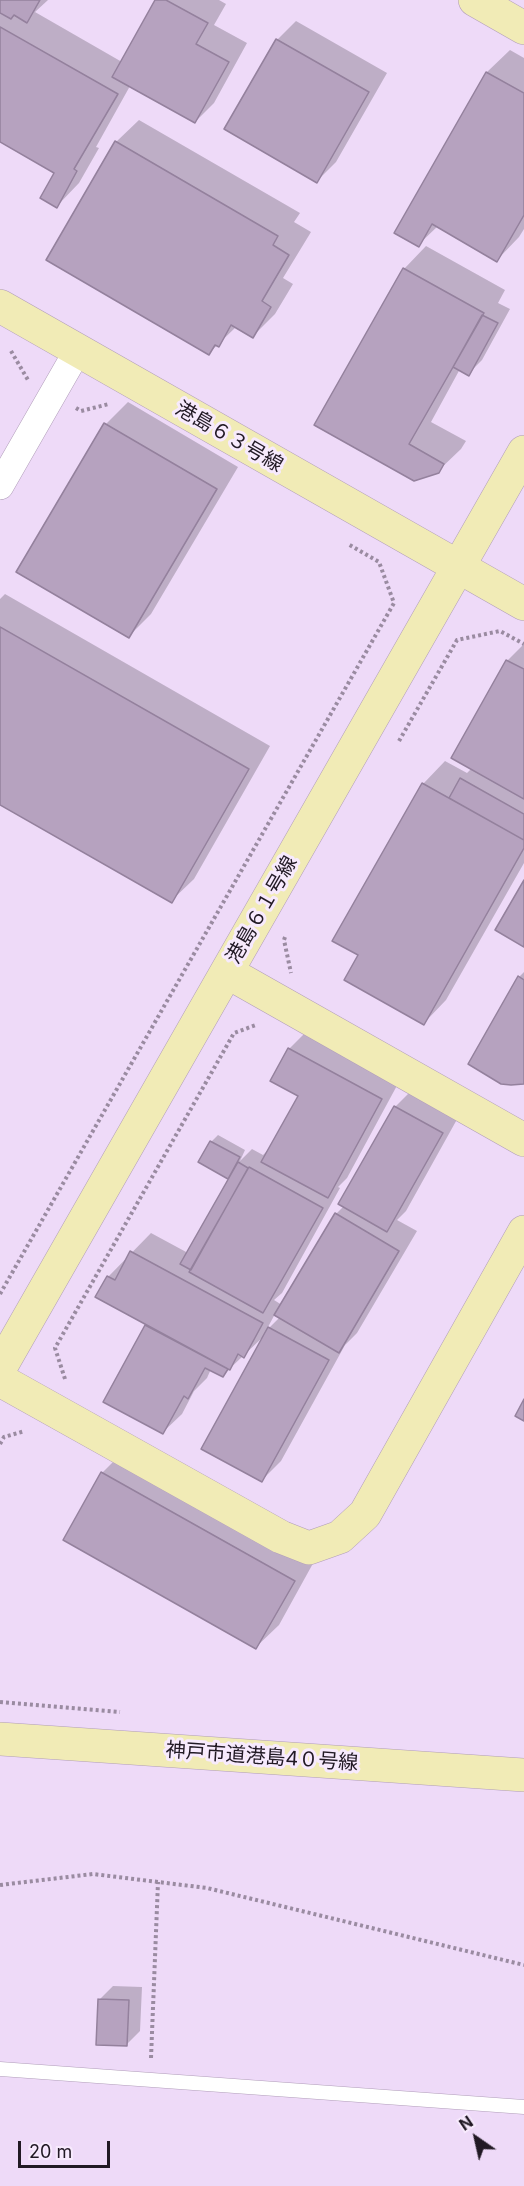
<!DOCTYPE html>
<meta charset="utf-8">
<style>
body{margin:0}
#map{position:relative;width:524px;height:2186px;overflow:hidden;background:#eedaf8;font-family:Inter,sans-serif}
canvas{display:block}
.north{position:absolute;left:446px;top:2108px;width:60px;height:60px;-webkit-text-stroke:4px #f7eafd;paint-order:stroke;rotate:326deg;font-size:16px;font-weight:700;line-height:24px;text-align:center;color:#211924}
.north::after{content:'';display:block;margin:auto;width:21px;height:27px;background:#211924;clip-path:polygon(50% 0,100% 100%,50% 72%,0 100%)}
.scale{position:absolute;left:18px;top:2141px;width:92px;height:27px;box-sizing:border-box;border:3px solid #211924;border-top:0;padding-left:8px;font-size:18px;line-height:21px;white-space:nowrap;color:#211924;-webkit-text-stroke:4px #f7eafd;paint-order:stroke}
</style>
<div id="map">
<canvas width="524" height="2186"></canvas>
<div class="north">N</div>
<div class="scale">20 m</div>
</div>
<script>
const c = document.querySelector('canvas').getContext('2d');
c.lineJoin = 'round';
function fill(path, color) { c.fillStyle = color; c.fill(path, 'evenodd'); }
const toPath = rows => new Path2D(rows.map(r => 'M' + r).join(''));
function stroke(path, color, width, dash) { c.strokeStyle = color; c.lineWidth = width; c.lineCap = dash ? 'butt' : 'round'; c.setLineDash(dash || []); c.stroke(path); }
function write(font, color, halo, rows, align = 'center') {
  c.font = font + ' Inter,"Noto Sans JP",sans-serif'; c.lineWidth = 6; c.setLineDash([]); c.textBaseline = 'middle'; c.strokeStyle = halo; c.fillStyle = color; for (const [text, x, y, turn = 0] of rows) {
    c.save(); c.translate(x, y); c.rotate((+turn || 0) * Math.PI / 180); c.textAlign = isNaN(turn) ? turn : align; if (halo) c.strokeText(text, 0, 0); c.fillText(text, 0, 0); c.restore();
  }
}
fill(toPath([
 [0,0,48,0,35,12,122,62,157,0,219,0,226,4,214,25,247,43,214,103,195,122,130,86,96,147,99,148,79,183,57,206,56,172,0,141],
 [296,21,387,73,336,162,317,181,277,40],
 [510,50,524,58,524,229,519,237,497,260,438,226,418,245,396,232,487,72],
 [139,120,300,213,294,222,311,232,283,278,293,284,275,314,253,336,236,327,209,353,116,142],
 [426,246,505,290,498,303,510,309,482,360,468,374,460,369,431,422,466,441,461,449,438,471,316,424,404,269],
 [128,402,238,467,151,614,129,636,106,424],
 [5,594,270,746,194,879,171,901,0,803,0,599],
 [524,644,524,863,446,1000,424,1023,360,955,423,784,445,761,467,773,472,768,453,757,508,660],
 [524,972,524,1082,519,977],
 [308,1030,400,1080,347,1178,338,1187,340,1188,282,1293,274,1300,282,1305,336,1214,344,1206,395,1107,414,1088,460,1114,406,1211,397,1220,417,1231,357,1333,345,1345,281,1461,262,1480,263,1337,223,1375,211,1369,207,1378,194,1391,182,1414,163,1432,105,1401,147,1324,108,1277,151,1233,188,1253,232,1172,227,1177,211,1142,218,1135,245,1150,240,1161,252,1149,263,1155,269,1149,300,1095,272,1080,289,1049],
 [275,1314,280,1317,269,1328,268,1327],
 [125,1450,316,1558,279,1625,256,1647,102,1473],
 [113,1986,142,1987,140,2031,126,2045,99,2000]
]), '#0003');
const building = toPath([
 [0,0,40,0,27,23,14,15,11,19,0,13,0,0],
 [155,0,166,0,208,23,196,44,229,62,195,123,112,77,155,0],
 [0,27,118,94,74,169,77,171,57,208,40,198,54,173,0,142,0,27],
 [276,39,369,92,317,183,224,129,276,39],
 [486,72,524,93,524,215,497,262,432,224,419,247,394,233,486,72],
 [115,141,278,236,273,245,289,255,262,301,271,307,253,338,231,325,219,347,215,345,209,355,46,260,115,141],
 [403,268,484,313,409,444,444,464,439,473,414,481,314,425,403,268],
 [482,315,498,323,469,376,453,367,482,315],
 [104,423,217,489,129,638,16,572,104,423],
 [0,627,249,769,172,903,0,805,0,627],
 [506,660,524,669,524,799,451,758,506,660],
 [460,778,524,814,524,840,449,798,460,778],
 [422,783,524,840,524,848,424,1025,344,980,358,955,332,941,422,783],
 [524,880,524,947,495,930,524,880],
 [518,976,524,980,524,1084,511,1085,501,1084,468,1064,518,976],
 [288,1048,382,1099,328,1198,261,1162,298,1096,270,1081,288,1048],
 [394,1106,443,1133,387,1232,338,1204,394,1106],
 [210,1141,240,1157,228,1179,198,1162,210,1141],
 [238,1162,248,1168,191,1270,180,1264,238,1162],
 [249,1167,323,1208,263,1313,189,1272,249,1167],
 [335,1213,399,1251,339,1353,274,1315,335,1213],
 [130,1251,263,1323,244,1358,238,1354,230,1370,228,1369,95,1297,107,1276,115,1280,130,1251],
 [145,1325,228,1369,223,1377,205,1368,188,1399,184,1396,163,1434,103,1402,145,1325],
 [268,1327,329,1360,262,1482,201,1449,268,1327],
 [524,1399,524,1421,515,1416,524,1399],
 [101,1472,295,1581,256,1649,63,1540,101,1472],
 [98,1999,129,2000,127,2046,96,2045,98,1999]
]);
fill(building, '#b6a2bf');
stroke(building, '#94819d', 1.5);
const lane = toPath([
 [0,2069,524,2107]
]);
const street = toPath([
 [0,486,78,350]
]);
const secondary = toPath([
 [475,0,524,28],
 [0,306,524,604],
 [227,972,524,1140],
 [0,1368,524,452],
 [0,1380,281,1537,309,1548,340,1537,365,1514,524,1232],
 [0,1739,524,1775]
]);
stroke(lane, '#b09db9', 15);
stroke(street, '#b09db9', 28);
stroke(secondary, '#b09db9', 34);
stroke(toPath([
 [11,351,28,380],
 [76,408,81,411,109,404],
 [399,741,457,640,500,631,524,644],
 [285,937,284,940,291,973],
 [0,1294,394,603,379,562,348,544],
 [65,1379,55,1348,234,1033,256,1025],
 [0,1444,4,1437,25,1431],
 [0,1702,120,1712],
 [0,1885,93,1874,207,1888,524,1965],
 [151,2058,158,1882]
]), '#9a8ba1', 4, [3, 3]);
stroke(lane, '#fff', 14);
stroke(street, '#fff', 27);
stroke(secondary, '#f1ebb6', 33);
write('20px', '#211924', '#f7eafd', [
 ["港島６３号線",229,437,30],
 ["港島６１号線",262,910,-60],
 ["神戸市道港島4０号線",262,1757,4]
]);
</script>
